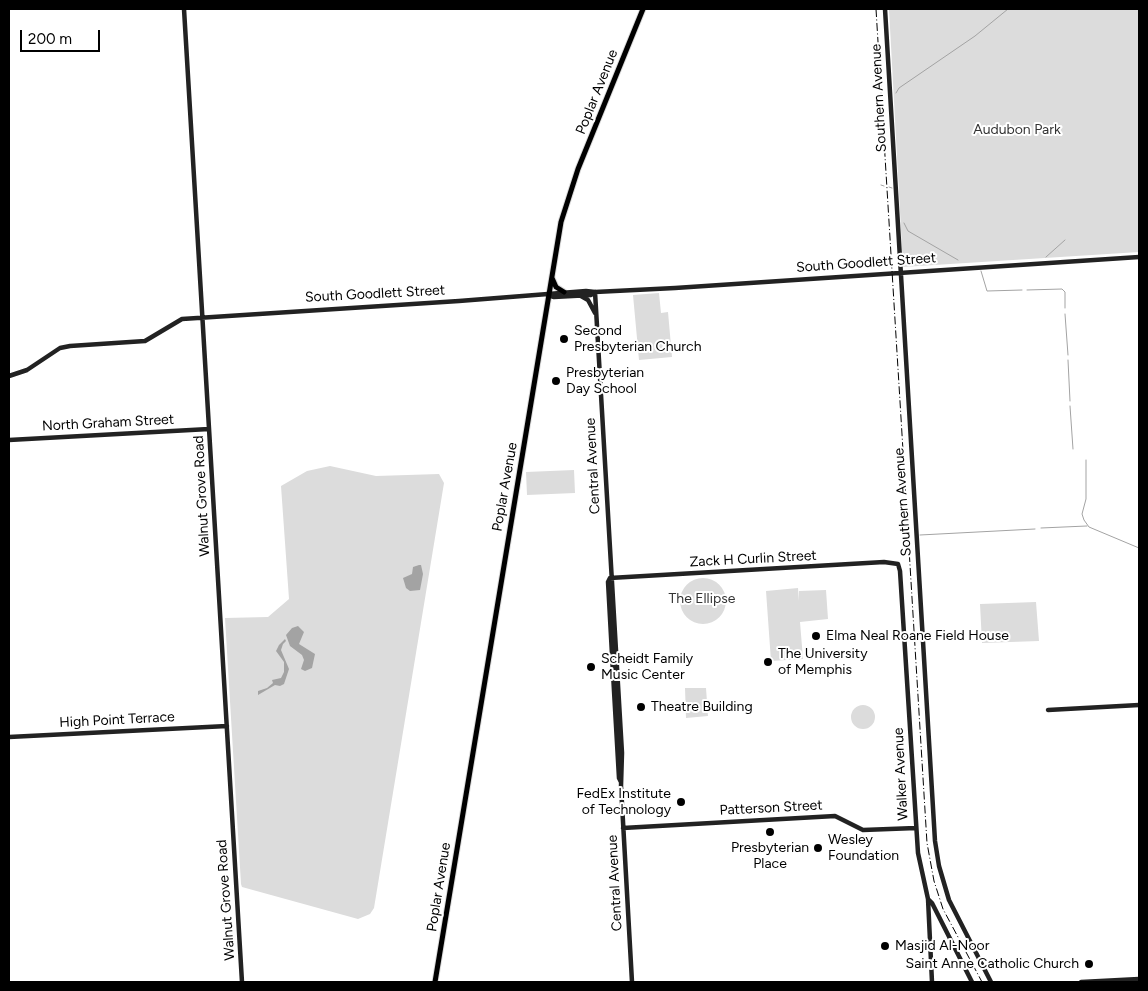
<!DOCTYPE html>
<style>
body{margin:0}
#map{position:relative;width:1148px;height:991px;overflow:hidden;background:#fff;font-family:Figtree,sans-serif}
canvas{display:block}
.frame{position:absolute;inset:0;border:10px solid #000;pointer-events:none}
.scale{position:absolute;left:20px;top:30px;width:80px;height:22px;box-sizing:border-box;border:2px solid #000;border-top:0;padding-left:6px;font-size:15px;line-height:18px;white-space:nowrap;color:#000;-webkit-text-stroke:4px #fff;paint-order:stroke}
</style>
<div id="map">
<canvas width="1148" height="991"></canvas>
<div class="frame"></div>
<div class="scale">200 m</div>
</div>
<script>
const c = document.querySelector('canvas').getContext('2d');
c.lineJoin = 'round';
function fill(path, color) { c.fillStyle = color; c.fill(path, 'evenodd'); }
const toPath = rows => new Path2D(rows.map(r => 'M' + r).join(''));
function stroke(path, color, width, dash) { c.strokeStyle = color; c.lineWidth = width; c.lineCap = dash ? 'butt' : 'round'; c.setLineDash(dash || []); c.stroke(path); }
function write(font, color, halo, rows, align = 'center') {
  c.font = font + ' Figtree,sans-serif'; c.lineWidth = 4; c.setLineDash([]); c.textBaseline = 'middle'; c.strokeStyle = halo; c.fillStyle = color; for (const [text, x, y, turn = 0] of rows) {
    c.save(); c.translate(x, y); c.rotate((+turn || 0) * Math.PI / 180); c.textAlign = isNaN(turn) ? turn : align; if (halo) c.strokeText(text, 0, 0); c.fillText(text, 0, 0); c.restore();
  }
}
fill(toPath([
 [889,9,1139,9,1139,252,903,267],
 [659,293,661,313,668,312,672,357,639,360,633,295],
 [330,466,376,476,439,474,444,483,374,908,370,914,358,919,242,887,241,884,225,618,268,617,289,599,281,486,307,471],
 [574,470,575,493,527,495,526,472],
 '680 601a23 23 0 1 1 46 0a23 23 0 1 1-46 0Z',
 [798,588,799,601,799,591,826,590,828,619,800,622,803,659,771,661,766,591],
 [1036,602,1039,641,982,643,980,604],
 [685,688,706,688,708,716,686,718],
 '851 717a12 12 0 1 1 24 0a12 12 0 1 1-24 0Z'
]), '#dcdcdc');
fill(toPath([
 [419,565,421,565,423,574,420,590,410,591,406,588,403,578,412,574,413,567],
 [298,626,304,632,299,644,315,654,312,668,305,671,301,669,304,660,302,655,290,646,286,635,292,628],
 [285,639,286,641,283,644,281,650,289,669,284,684,280,686,275,685,258,695,258,691,267,688,273,683,272,680,281,678,284,672,284,662,276,651,279,645]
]), '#a3a3a3');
stroke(toPath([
 [896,93,899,88,975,36,1008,9],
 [881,185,884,186],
 [889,187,892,188],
 [904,223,908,231,958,260],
 [1046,257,1065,240],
 [981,271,987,291,1022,290],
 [1027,290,1062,289,1065,292,1065,308],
 [1065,314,1068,355],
 [1068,360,1070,401],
 [1070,406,1073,449],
 [1086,460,1086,499,1082,514,1084,520,1089,527,1139,548],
 [1041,528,1087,526],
 [920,535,1035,529]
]), '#a3a3a3', 1);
const primary = toPath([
 [552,278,556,287,564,292],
 [435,982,561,222,578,169,643,9]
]);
stroke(primary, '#dbdbdb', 7);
stroke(toPath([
 [184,9,242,982],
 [885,9,935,841,939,866,949,900,991,982],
 [595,292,622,753,621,786,632,982],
 [548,295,554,297,591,295,595,292],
 [581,296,588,300,595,313],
 [9,376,27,370,60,348,70,346,145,341,182,319,459,301,586,291,595,292,675,288,1139,257],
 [9,440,209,429],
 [610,578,884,562,898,564,900,571,918,853,928,899,932,982],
 [610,578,608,582,614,691,619,778,621,782],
 [1048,710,1139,705],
 [9,737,227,726],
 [623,828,835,816,863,830,916,828],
 [928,899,932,903,972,982],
 [1081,982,1139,979]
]), '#222', 4.5);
stroke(primary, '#000', 5);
stroke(toPath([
 [876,9,927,843,934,881,943,909,982,982]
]), '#000', 1, [8, 2.5, 1, 2.5]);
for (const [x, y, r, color] of [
 [564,339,5,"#000"],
 [556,381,5,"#000"],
 [816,636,5,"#000"],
 [768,662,5,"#000"],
 [591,667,5,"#000"],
 [641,707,5,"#000"],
 [681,802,5,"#000"],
 [770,832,5,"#000"],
 [818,848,5,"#000"],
 [885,946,5,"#000"],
 [1089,964,5,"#000"]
]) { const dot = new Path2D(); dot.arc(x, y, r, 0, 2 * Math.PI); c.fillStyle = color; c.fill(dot); stroke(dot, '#fff', 2); }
write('14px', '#000', '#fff', [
 ["Poplar Avenue",597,92,-68],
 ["Southern Avenue",879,98,-93],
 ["South Goodlett Street",866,263,-4],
 ["South Goodlett Street",375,294,-3],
 ["North Graham Street",108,423,-3],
 ["Central Avenue",593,466,-93],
 ["Poplar Avenue",505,487,-80],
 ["Walnut Grove Road",202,496,-93],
 ["Southern Avenue",903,502,-94],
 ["Zack H Curlin Street",753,559,-3],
 ["High Point Terrace",117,720,-3],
 ["Walker Avenue",901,774,-93],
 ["Patterson Street",771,808,-3],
 ["Central Avenue",615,883,-93],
 ["Poplar Avenue",439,887,-81],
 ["Walnut Grove Road",226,900,-94]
]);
write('14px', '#333', '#fff', [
 ["Audubon Park",1017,130],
 ["The Ellipse",702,599]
]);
write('14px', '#000', '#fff', [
 ["Second",574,331],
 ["Presbyterian Church",574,347],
 ["Presbyterian",566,373],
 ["Day School",566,389],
 ["Elma Neal Roane Field House",826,636],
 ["The University",778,654],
 ["of Memphis",778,670],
 ["Scheidt Family",601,659],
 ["Music Center",601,675],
 ["Theatre Building",651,707],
 ["FedEx Institute",671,794,"right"],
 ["of Technology",671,810,"right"],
 ["Wesley",828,840],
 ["Foundation",828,856],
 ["Presbyterian",770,848,"center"],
 ["Place",770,864,"center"],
 ["Masjid Al-Noor",895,946],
 ["Saint Anne Catholic Church",1079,964,"right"]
], 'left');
</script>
